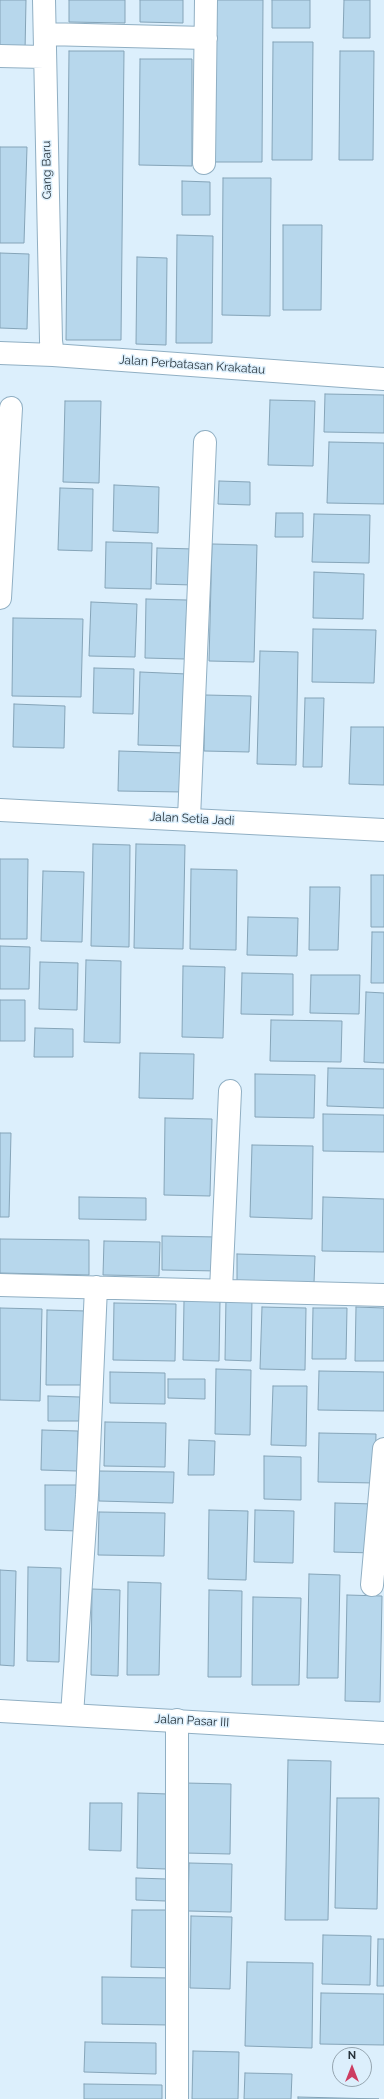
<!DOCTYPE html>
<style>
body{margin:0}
#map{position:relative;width:384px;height:2099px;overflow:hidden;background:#dceffc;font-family:Raleway,sans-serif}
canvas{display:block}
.north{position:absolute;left:332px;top:2047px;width:40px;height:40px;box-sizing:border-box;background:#dceffc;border:1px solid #94a4af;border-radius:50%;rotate:0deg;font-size:11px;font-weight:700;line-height:16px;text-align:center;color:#27333b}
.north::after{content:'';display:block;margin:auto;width:14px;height:18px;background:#cc3d61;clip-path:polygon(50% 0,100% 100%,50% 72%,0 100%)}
</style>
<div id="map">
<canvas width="384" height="2099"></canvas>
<div class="north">N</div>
</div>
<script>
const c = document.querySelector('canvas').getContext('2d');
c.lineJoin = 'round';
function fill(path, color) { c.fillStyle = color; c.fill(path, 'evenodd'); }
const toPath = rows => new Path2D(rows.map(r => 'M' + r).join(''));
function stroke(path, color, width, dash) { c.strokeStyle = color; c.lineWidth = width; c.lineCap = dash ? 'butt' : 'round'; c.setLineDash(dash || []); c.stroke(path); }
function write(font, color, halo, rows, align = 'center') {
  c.font = font + ' Raleway,sans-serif'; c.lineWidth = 3; c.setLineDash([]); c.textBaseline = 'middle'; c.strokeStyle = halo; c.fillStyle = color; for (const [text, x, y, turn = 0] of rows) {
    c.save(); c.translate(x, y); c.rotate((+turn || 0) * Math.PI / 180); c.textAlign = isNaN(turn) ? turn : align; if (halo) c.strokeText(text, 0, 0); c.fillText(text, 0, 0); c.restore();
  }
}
const building = toPath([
 [0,0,26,0,25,52,0,51,0,0],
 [69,0,125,0,125,23,69,22,69,0],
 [140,0,183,0,183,23,140,22,140,0],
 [215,0,263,0,262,162,214,162,215,0],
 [272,0,310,0,310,28,272,28,272,0],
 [344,0,370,0,370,38,343,38,344,0],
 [273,42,313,42,312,160,272,160,273,42],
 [69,51,124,51,121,340,66,340,69,51],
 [340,51,374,51,373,160,339,160,340,51],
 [140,59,192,59,192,166,139,165,140,59],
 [0,147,27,147,24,243,0,243,0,147],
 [223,178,271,178,270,316,222,315,223,178],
 [182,181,210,182,210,215,182,215,182,181],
 [283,225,322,225,321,310,283,310,283,225],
 [177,235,213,236,212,343,176,343,177,235],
 [0,253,29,254,27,329,0,328,0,253],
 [137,257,167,258,166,345,136,344,137,257],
 [325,394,384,395,384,433,324,432,325,394],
 [270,400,315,401,313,466,268,465,270,400],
 [65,401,101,401,99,483,63,482,65,401],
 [329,442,384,443,384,504,327,503,329,442],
 [219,481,250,482,250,505,218,504,219,481],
 [114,485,159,487,158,533,113,531,114,485],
 [60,488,93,489,92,551,58,550,60,488],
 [276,513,303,513,303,537,275,537,276,513],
 [314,514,370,515,369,563,312,562,314,514],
 [106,542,152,543,151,589,105,588,106,542],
 [212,544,257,545,254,662,209,661,212,544],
 [157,548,194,549,193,585,156,584,157,548],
 [314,572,364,574,363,619,313,618,314,572],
 [146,599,187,600,185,659,145,658,146,599],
 [91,602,137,604,135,657,89,656,91,602],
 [13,618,83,619,81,697,12,696,13,618],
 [313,629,376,630,374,683,312,682,313,629],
 [260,651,298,652,296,765,257,764,260,651],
 [94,668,134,669,133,714,93,713,94,668],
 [140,672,187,674,185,746,138,745,140,672],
 [205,695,251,696,249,752,204,751,205,695],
 [305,698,324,698,322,767,303,767,305,698],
 [14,704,65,706,64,748,13,747,14,704],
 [351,727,384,727,384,785,349,784,351,727],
 [119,751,185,753,184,792,118,791,119,751],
 [93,844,130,845,129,947,91,946,93,844],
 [136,844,185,845,183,949,134,948,136,844],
 [0,859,28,859,27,939,0,939,0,859],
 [191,869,237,870,236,950,190,949,191,869],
 [43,871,84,872,82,942,41,941,43,871],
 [371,875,384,875,384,927,371,927,371,875],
 [310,887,340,887,338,950,309,950,310,887],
 [248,917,298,918,297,956,247,955,248,917],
 [372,932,384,932,384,983,371,983,372,932],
 [0,946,30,947,29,989,0,989,0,946],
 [86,960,121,961,120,1043,84,1042,86,960],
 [40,962,78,963,77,1010,39,1009,40,962],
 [183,966,225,967,223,1038,182,1037,183,966],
 [242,973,293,974,293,1015,241,1014,242,973],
 [311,975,360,975,359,1014,310,1013,311,975],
 [366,992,384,993,384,1063,364,1062,366,992],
 [0,1000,25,1000,25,1041,0,1041,0,1000],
 [271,1020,342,1021,341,1062,270,1061,271,1020],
 [35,1028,73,1029,73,1057,34,1057,35,1028],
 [140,1053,194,1054,193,1099,139,1098,140,1053],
 [328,1068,384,1069,384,1108,327,1106,328,1068],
 [255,1074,315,1075,314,1118,255,1117,255,1074],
 [323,1114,384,1115,384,1152,323,1151,323,1114],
 [165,1118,212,1119,210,1196,164,1195,165,1118],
 [0,1133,11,1133,9,1217,0,1217,0,1133],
 [252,1145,313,1146,312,1219,250,1217,252,1145],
 [79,1197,146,1198,146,1220,79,1219,79,1197],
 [323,1197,384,1199,384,1252,322,1251,323,1197],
 [162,1236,218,1237,218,1271,162,1270,162,1236],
 [0,1239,89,1240,89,1275,0,1273,0,1239],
 [104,1241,160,1242,159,1276,103,1275,104,1241],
 [237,1254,315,1256,314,1283,237,1282,237,1254],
 [226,1297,252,1298,251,1361,225,1360,226,1297],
 [184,1301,220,1301,219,1361,183,1360,184,1301],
 [114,1303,176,1304,175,1361,113,1360,114,1303],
 [262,1307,306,1308,305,1370,260,1369,262,1307],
 [356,1307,384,1308,384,1361,355,1361,356,1307],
 [0,1308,42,1309,40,1401,0,1400,0,1308],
 [313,1308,347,1308,346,1359,312,1359,313,1308],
 [47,1310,87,1311,86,1385,46,1385,47,1310],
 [216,1369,251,1370,250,1435,215,1434,216,1369],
 [319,1371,384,1372,384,1411,318,1410,319,1371],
 [110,1372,165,1373,165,1404,110,1403,110,1372],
 [168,1379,205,1379,205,1399,168,1398,168,1379],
 [273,1386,307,1386,306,1446,271,1445,273,1386],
 [48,1396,80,1397,79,1421,48,1421,48,1396],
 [105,1422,166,1423,165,1467,104,1466,105,1422],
 [42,1430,78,1431,77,1471,41,1470,42,1430],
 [319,1433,376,1434,375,1483,318,1482,319,1433],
 [189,1440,215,1441,214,1475,188,1475,189,1440],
 [264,1456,301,1457,301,1500,264,1499,264,1456],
 [99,1471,174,1472,173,1503,99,1501,99,1471],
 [45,1485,79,1485,78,1531,45,1530,45,1485],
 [335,1503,375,1504,374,1553,334,1552,335,1503],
 [209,1510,248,1511,246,1580,208,1579,209,1510],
 [255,1510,294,1511,293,1563,254,1562,255,1510],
 [99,1512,165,1513,164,1556,98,1555,99,1512],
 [28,1567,61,1568,59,1662,27,1661,28,1567],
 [0,1570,16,1571,14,1666,0,1665,0,1570],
 [309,1574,340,1575,338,1678,307,1678,309,1574],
 [128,1582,161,1583,159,1675,127,1675,128,1582],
 [92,1589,120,1590,118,1676,91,1675,92,1589],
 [209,1590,242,1591,241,1677,208,1677,209,1590],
 [347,1595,382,1596,380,1702,345,1701,347,1595],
 [253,1597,301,1598,299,1685,252,1685,253,1597],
 [288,1760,331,1761,328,1920,285,1920,288,1760],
 [185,1783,231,1784,230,1854,184,1853,185,1783],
 [138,1793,168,1794,166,1869,137,1868,138,1793],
 [337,1798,379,1798,377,1909,335,1908,337,1798],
 [90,1803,122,1803,121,1851,89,1850,90,1803],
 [189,1863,232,1864,231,1912,188,1911,189,1863],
 [136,1878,167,1879,166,1901,136,1900,136,1878],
 [132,1910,174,1910,173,1968,131,1967,132,1910],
 [191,1916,232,1917,230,1989,190,1988,191,1916],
 [323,1935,371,1936,370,1985,322,1984,323,1935],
 [378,1939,384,1939,384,1986,377,1986,378,1939],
 [247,1962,313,1963,312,2048,245,2046,247,1962],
 [102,1977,170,1978,170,2025,102,2024,102,1977],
 [321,1993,384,1994,384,2045,320,2044,321,1993],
 [85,2042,156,2043,156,2074,84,2072,85,2042],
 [193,2051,239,2052,238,2099,192,2099,193,2051],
 [245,2073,292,2074,291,2099,244,2099,245,2073],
 [84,2084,162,2085,162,2099,84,2099,84,2084],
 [298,2097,379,2099,298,2099,298,2097]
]);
fill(building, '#b7d7ec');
stroke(building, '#85a4b8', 1);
const minor = toPath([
 [44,0,51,341,53,355],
 [45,34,206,38],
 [0,56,44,57],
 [204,163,206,0],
 [0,353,53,355,384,379],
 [0,598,11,408],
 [0,810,384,830],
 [189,818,205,442],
 [0,1285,384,1295],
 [221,1290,230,1091],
 [372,1585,384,1449],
 [72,1715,87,1495,96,1287],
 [177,1720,177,2099]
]);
const tertiary = toPath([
 [0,1711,384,1733]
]);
stroke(minor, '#90afc3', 24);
stroke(tertiary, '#90afc3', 24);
stroke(minor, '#fff', 22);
stroke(tertiary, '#fff', 22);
write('12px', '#27333b', '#dceffc', [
 ["Gang Baru",47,170,-91],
 ["Jalan Perbatasan Krakatau",192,365,4],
 ["Jalan Setia Jadi",192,819,3],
 ["Jalan Pasar III",192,1721,3]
]);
</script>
